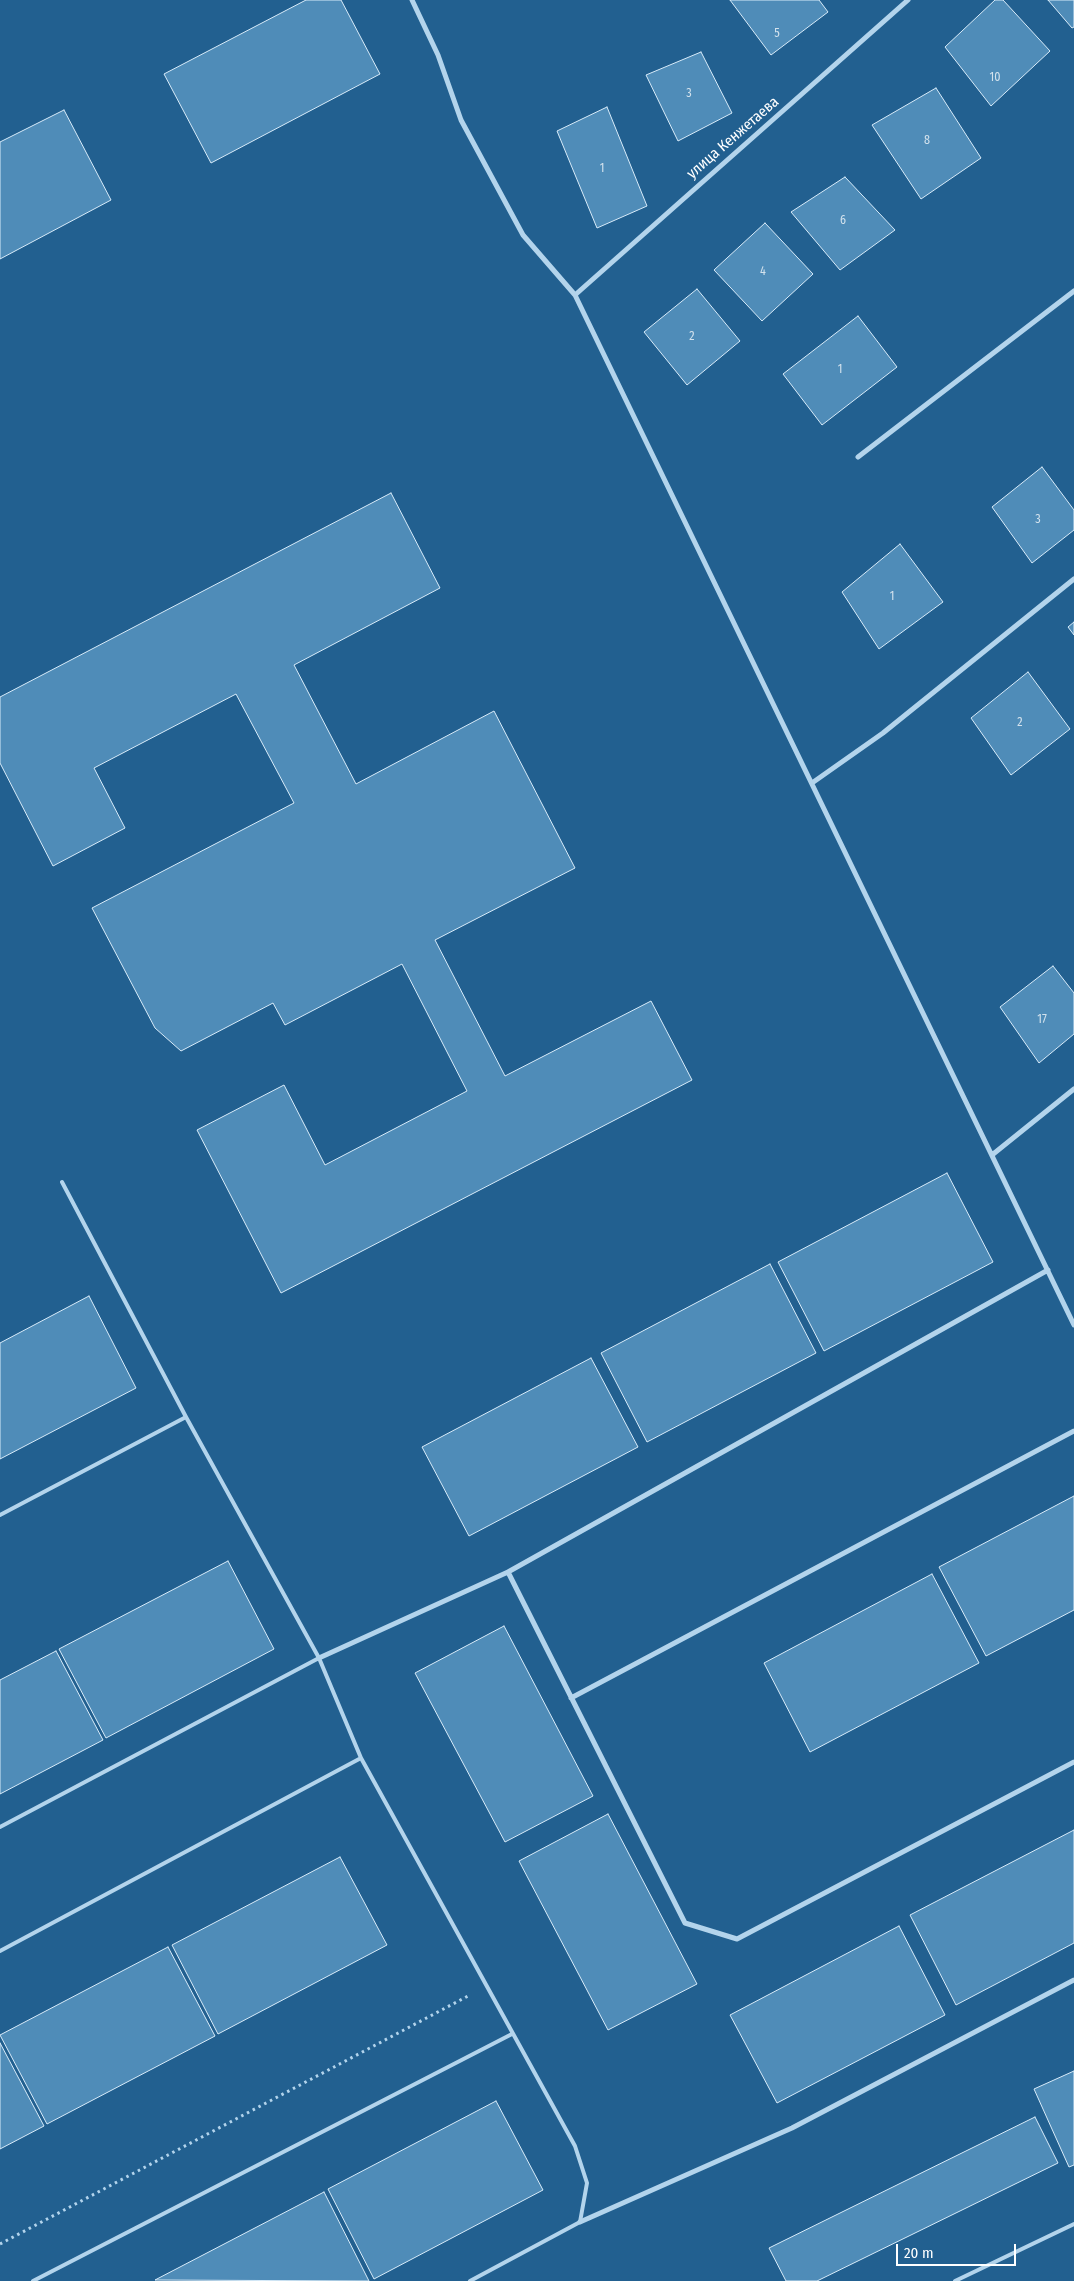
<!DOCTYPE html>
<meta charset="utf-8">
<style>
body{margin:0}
#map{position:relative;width:1074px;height:2281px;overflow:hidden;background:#226090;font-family:"Fira Sans Condensed",sans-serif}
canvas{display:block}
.scale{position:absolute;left:896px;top:2244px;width:120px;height:22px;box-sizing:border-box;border:2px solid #fff;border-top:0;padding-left:6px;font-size:15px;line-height:18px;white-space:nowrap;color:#fff;-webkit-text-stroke:4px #226090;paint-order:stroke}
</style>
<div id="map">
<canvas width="1074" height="2281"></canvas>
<div class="scale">20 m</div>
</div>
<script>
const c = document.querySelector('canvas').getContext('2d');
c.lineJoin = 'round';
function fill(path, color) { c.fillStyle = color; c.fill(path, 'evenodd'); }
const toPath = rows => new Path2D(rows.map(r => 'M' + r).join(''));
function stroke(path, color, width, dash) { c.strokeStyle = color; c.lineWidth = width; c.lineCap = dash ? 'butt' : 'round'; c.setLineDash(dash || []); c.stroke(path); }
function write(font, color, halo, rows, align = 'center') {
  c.font = font + ' "Fira Sans Condensed",sans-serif'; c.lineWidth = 4; c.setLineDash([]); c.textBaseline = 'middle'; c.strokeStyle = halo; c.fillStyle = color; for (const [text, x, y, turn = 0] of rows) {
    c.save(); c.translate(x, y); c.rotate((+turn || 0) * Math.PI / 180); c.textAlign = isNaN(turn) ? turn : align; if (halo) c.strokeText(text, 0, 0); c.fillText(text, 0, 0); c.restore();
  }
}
const building = toPath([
 [306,0,341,0,380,74,211,163,164,74,306,0],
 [730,0,819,0,828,12,771,55,730,0],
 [995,0,1003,0,1050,51,991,106,945,47,995,0],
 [1048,0,1074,0,1074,27,1072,28,1048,0],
 [701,52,732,113,678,141,646,75,701,52],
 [936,88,981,158,921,199,872,125,936,88],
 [607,107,647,206,597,228,557,131,607,107],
 [64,110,111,200,0,259,0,142,64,110],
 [845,177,895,230,840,270,791,212,845,177],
 [765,223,813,274,762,321,714,270,765,223],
 [697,289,740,341,687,385,644,332,697,289],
 [858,316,897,367,822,425,783,374,858,316],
 [1042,467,1074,510,1074,530,1032,563,992,507,1042,467],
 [391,493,440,588,294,665,356,784,494,711,575,868,435,940,505,1076,651,1001,692,1080,281,1293,197,1130,284,1085,325,1165,467,1091,402,964,285,1025,273,1003,181,1051,155,1028,92,908,294,803,236,694,94,768,125,828,53,866,0,763,0,697,391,493],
 [900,544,943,602,879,649,842,592,900,544],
 [1074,622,1074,635,1068,627,1074,622],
 [1028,672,1070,729,1011,775,971,718,1028,672],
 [1053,966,1074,993,1074,1034,1039,1063,1000,1007,1053,966],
 [947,1173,993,1262,824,1351,778,1262,947,1173],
 [770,1264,816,1353,647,1442,601,1353,770,1264],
 [89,1296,136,1388,0,1459,0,1343,89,1296],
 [591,1358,638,1447,469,1536,422,1447,591,1358],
 [1074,1496,1074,1610,986,1656,939,1567,1074,1496],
 [228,1561,274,1649,106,1738,59,1649,228,1561],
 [932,1574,979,1663,810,1752,764,1663,932,1574],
 [504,1626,593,1796,505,1842,415,1673,504,1626],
 [56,1651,103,1740,0,1794,0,1680,56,1651],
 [608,1814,697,1984,608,2030,519,1861,608,1814],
 [1074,1830,1074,1943,956,2005,910,1915,1074,1830],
 [340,1857,387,1945,218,2034,172,1945,340,1857],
 [899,1926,945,2015,777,2103,730,2015,899,1926],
 [168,1947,215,2036,47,2124,0,2035,168,1947],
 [0,2043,44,2126,0,2149,0,2043],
 [1074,2071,1074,2165,1069,2167,1034,2089,1074,2071],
 [496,2101,543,2190,374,2279,328,2189,496,2101],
 [1035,2117,1058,2163,817,2281,786,2281,769,2248,1035,2117],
 [324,2192,369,2281,155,2280,324,2192]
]);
fill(building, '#4f8cb8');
stroke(building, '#d8ebf9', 1);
stroke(toPath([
 [0,2244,468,1996]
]), '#b3d4ec', 3, [2.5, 4]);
stroke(toPath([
 [62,1182,186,1417],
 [0,1515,186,1417,319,1658,361,1758,575,2146,587,2183,580,2222,470,2281],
 [0,1827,319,1658],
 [0,1951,361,1758],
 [33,2281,512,2034],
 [955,2281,1074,2224]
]), '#b3d4ec', 4);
stroke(toPath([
 [412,0,438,55,461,120,523,235,575,295,1074,1325],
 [575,295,908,0],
 [858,457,1074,291],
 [812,783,883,733,1074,579],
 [992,1155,1074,1089],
 [1048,1270,508,1572,685,1923,737,1939,1074,1762],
 [319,1658,508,1572],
 [571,1698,1074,1431],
 [580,2222,792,2128,1074,1980]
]), '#b3d4ec', 5);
write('12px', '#d3e2ed', null, [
 ["5",777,34],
 ["10",995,78],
 ["3",689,94],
 ["8",927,141],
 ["1",602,169],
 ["6",843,221],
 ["4",763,272],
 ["2",692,337],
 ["1",840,370],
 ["3",1038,520],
 ["1",892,597],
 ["2",1020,723],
 ["17",1042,1020]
]);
write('15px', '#fff', '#226090', [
 ["улица Кенжетаева",733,138,-41]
]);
</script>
